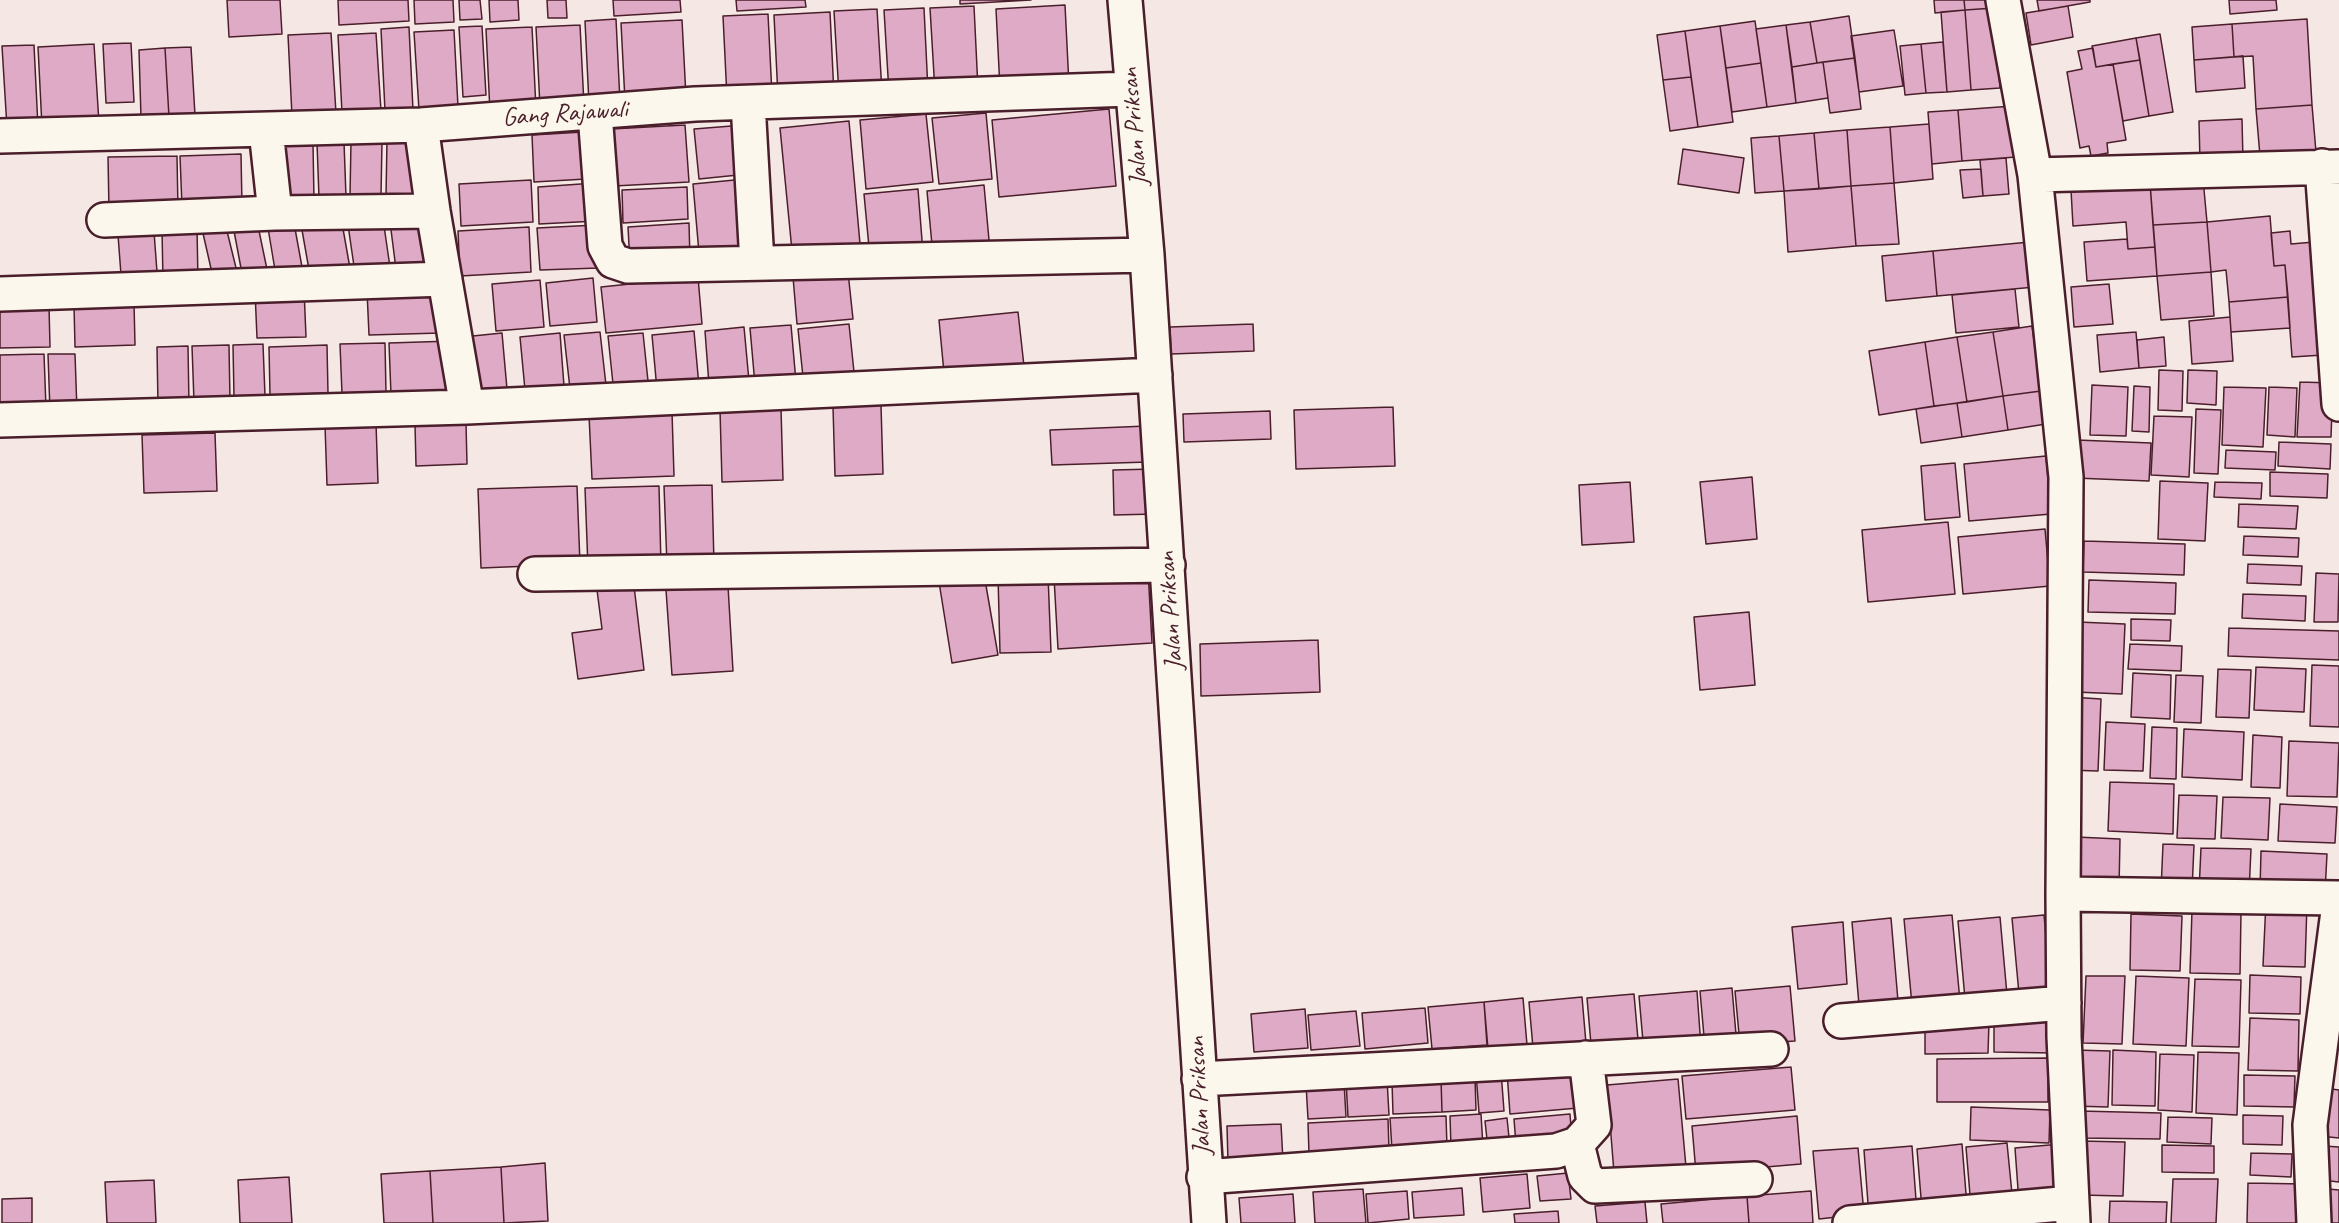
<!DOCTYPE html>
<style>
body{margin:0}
canvas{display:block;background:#f5e8e4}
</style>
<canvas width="2339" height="1223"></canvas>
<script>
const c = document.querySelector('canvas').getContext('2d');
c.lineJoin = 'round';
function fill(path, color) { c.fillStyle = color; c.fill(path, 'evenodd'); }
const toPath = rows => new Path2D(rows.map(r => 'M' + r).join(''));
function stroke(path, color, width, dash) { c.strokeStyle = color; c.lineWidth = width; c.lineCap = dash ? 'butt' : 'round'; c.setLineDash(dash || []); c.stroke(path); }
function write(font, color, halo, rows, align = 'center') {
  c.font = font + ' Caveat,sans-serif'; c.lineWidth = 4.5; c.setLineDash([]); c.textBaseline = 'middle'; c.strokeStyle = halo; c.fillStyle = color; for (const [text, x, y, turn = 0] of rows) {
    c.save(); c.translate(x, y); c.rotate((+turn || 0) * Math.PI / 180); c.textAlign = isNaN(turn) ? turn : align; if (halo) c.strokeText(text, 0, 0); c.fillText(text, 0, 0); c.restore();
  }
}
const building = toPath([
 [227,0,280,0,282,34,229,37,227,0],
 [338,0,408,0,409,21,339,25,338,0],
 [414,0,453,0,454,22,415,24,414,0],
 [459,0,480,0,482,19,460,20,459,0],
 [489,0,518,0,519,20,490,22,489,0],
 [547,0,566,0,567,18,548,18,547,0],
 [613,0,680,0,681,12,614,16,613,0],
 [736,0,805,0,806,7,737,11,736,0],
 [960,0,1031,0,960,4,960,0],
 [1934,0,1964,0,1965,10,1935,13,1934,0],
 [1964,0,1994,0,1994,8,1965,10,1964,0],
 [2037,0,2090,0,2090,2,2039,11,2037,0],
 [2229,0,2276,0,2277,10,2230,14,2229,0],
 [1065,5,1069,85,1000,89,996,9,1065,5],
 [974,6,978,89,935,92,930,8,974,6],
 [2068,6,2073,37,2031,45,2026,13,2068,6],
 [924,8,928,91,889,93,884,10,924,8],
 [1994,8,2000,88,1971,90,1965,10,1994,8],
 [877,9,882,92,839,95,834,11,877,9],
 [1965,10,1971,90,1947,92,1941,12,1965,10],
 [830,12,834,95,778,97,774,15,830,12],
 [768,14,772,95,727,98,723,16,768,14],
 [1849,16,1855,58,1817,63,1810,22,1849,16],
 [616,19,620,102,589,104,585,21,616,19],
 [2307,19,2312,105,2256,109,2253,56,2234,57,2232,24,2307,19],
 [682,20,686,97,625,101,621,23,682,20],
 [1755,21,1761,63,1726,68,1720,26,1755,21],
 [1810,22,1817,63,1792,67,1786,25,1810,22],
 [2232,24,2234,57,2194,60,2192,27,2232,24],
 [580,25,584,105,540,107,536,27,580,25],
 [1786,25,1796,103,1767,107,1756,29,1786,25],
 [482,26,486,95,463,97,459,27,482,26],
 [1720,26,1733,122,1698,127,1685,31,1720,26],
 [409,27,413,110,385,111,381,29,409,27],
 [532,27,536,109,490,112,486,29,532,27],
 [454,30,458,107,419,110,414,32,454,30],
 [1894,30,1903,86,1859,92,1851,36,1894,30],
 [1685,31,1691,77,1663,80,1657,35,1685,31],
 [331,33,336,113,292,116,288,35,331,33],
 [376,33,381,111,342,113,338,35,376,33],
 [2160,34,2173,112,2149,116,2136,38,2160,34],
 [2136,38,2140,60,2096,67,2092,46,2136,38],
 [1943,42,1947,92,1926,93,1921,44,1943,42],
 [131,43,134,102,106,103,103,44,131,43],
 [94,44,99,123,42,127,38,47,94,44],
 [1921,44,1926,93,1905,95,1900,46,1921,44],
 [34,45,38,127,7,128,2,46,34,45],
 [191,47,195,115,169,117,165,48,191,47],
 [165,48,169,117,141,118,139,50,165,48],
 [2093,48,2096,67,2113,64,2126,140,2107,143,2108,153,2091,156,2089,146,2080,148,2067,72,2082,69,2078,51,2093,48],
 [2243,56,2245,88,2196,92,2194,60,2243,56],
 [1855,58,1861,109,1830,113,1823,62,1855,58],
 [2140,60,2149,116,2123,121,2113,64,2140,60],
 [1823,62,1828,98,1796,103,1792,67,1823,62],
 [1761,63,1767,107,1732,112,1726,68,1761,63],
 [1691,77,1698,127,1670,131,1663,80,1691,77],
 [2312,105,2316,152,2260,156,2256,109,2312,105],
 [2013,106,2016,157,1962,161,1958,110,2013,106],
 [1109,109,1116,186,999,197,992,120,1109,109],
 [1958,110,1962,161,1932,164,1928,112,1958,110],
 [986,113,992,179,939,184,932,118,986,113],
 [926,114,933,182,866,189,860,120,926,114],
 [2242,119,2243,161,2200,162,2199,121,2242,119],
 [849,121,861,255,793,261,780,128,849,121],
 [1929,124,1933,179,1894,183,1890,127,1929,124],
 [685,125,689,182,614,186,611,129,685,125],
 [744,125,748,174,699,179,694,129,744,125],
 [1890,127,1894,183,1851,186,1847,130,1890,127],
 [1847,130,1851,186,1819,189,1814,133,1847,130],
 [583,132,586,179,534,182,532,135,583,132],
 [1814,133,1819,189,1784,191,1779,136,1814,133],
 [1779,136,1784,191,1755,193,1751,138,1779,136],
 [387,140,423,141,421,197,386,196,387,140],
 [344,142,346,197,319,198,317,143,344,142],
 [351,142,382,142,381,196,350,196,351,142],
 [313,144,314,200,277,201,276,145,313,144],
 [1683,149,1744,158,1739,193,1678,184,1683,149],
 [241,154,242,205,182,207,180,156,241,154],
 [177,156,178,210,109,211,108,157,177,156],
 [2006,158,2009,194,1983,196,1980,160,2006,158],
 [1981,169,1983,196,1963,198,1960,170,1981,169],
 [745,179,751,248,699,253,693,184,745,179],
 [2203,179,2207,222,2153,225,2150,183,2203,179],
 [531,180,533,222,461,226,459,184,531,180],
 [595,183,597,221,539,224,538,187,595,183],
 [1894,183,1899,244,1856,246,1851,186,1894,183],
 [2150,183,2155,247,2128,249,2126,222,2073,226,2071,190,2150,183],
 [984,185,990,251,933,256,927,191,984,185],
 [1851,186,1856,246,1788,252,1784,191,1851,186],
 [687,187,688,219,623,223,622,190,687,187],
 [918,189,923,253,870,258,864,194,918,189],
 [2270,216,2274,266,2285,265,2288,297,2229,302,2226,270,2211,272,2207,222,2270,216],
 [426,218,433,272,397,277,390,222,426,218],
 [383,219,391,274,356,280,348,225,383,219],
 [2207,222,2211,272,2157,276,2153,225,2207,222],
 [225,223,239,280,215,286,202,229,225,223],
 [294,223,304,278,277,282,268,228,294,223],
 [342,223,351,274,311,281,302,230,342,223],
 [689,223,690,260,630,264,628,227,689,223],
 [596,225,599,268,540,270,537,228,596,225],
 [258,226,269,279,244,284,234,231,258,226],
 [529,227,531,272,460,276,458,231,529,227],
 [197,228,198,281,163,282,162,229,197,228],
 [2290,231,2291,244,2314,242,2323,355,2292,357,2285,265,2274,266,2271,233,2290,231],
 [154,232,158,285,122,288,118,235,154,232],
 [2127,239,2128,249,2155,247,2157,276,2087,281,2084,242,2127,239],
 [2030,242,2035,287,1937,296,1933,251,2030,242],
 [1933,251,1937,296,1886,301,1882,256,1933,251],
 [848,272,853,319,797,324,793,277,848,272],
 [2211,272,2214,316,2161,320,2157,276,2211,272],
 [698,277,702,324,606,333,601,287,698,277],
 [593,278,597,322,550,326,546,283,593,278],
 [540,280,544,327,496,331,492,284,540,280],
 [2109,284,2113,324,2074,327,2071,287,2109,284],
 [441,288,441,333,369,335,367,291,441,288],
 [304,289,306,337,257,338,255,291,304,289],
 [2015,289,2019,327,1956,333,1952,295,2015,289],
 [2288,297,2290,328,2231,332,2229,302,2288,297],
 [134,303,135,345,75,347,74,305,134,303],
 [49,306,50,347,0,348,0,308,49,306],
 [1018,312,1024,366,944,373,939,320,1018,312],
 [2230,317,2233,361,2192,364,2189,321,2230,317],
 [849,324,854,372,803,377,798,329,849,324],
 [1253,324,1254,351,1171,354,1170,327,1253,324],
 [791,325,796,382,755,385,750,328,791,325],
 [2032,326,2041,391,2003,396,1993,332,2032,326],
 [744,327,749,381,709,385,705,331,744,327],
 [694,331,699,386,657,390,652,335,694,331],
 [600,332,606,385,570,389,564,335,600,332],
 [1993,332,2003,396,1967,402,1957,337,1993,332],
 [2136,332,2139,368,2100,372,2097,335,2136,332],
 [502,333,507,389,468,393,463,337,502,333],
 [560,333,564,386,525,390,520,337,560,333],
 [643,333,648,381,613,384,608,336,643,333],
 [1957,337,1967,402,1934,406,1925,342,1957,337],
 [2164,337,2166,366,2139,368,2137,340,2164,337],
 [452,341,454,393,391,395,389,343,452,341],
 [1925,342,1934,406,1879,415,1869,351,1925,342],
 [385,343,386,393,342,394,340,344,385,343],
 [263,344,265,396,234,397,233,345,263,344],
 [229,345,230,401,194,402,192,346,229,345],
 [327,345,328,393,270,395,269,347,327,345],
 [188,346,189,405,158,406,157,347,188,346],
 [44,354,46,408,0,410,0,355,44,354],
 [48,354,75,354,77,411,50,412,48,354],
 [2159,370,2183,371,2182,411,2158,410,2159,370],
 [2188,370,2217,371,2216,405,2187,403,2188,370],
 [2300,382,2333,383,2331,437,2297,437,2300,382],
 [2092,385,2128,387,2126,436,2090,435,2092,385],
 [2134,386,2150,387,2149,432,2132,431,2134,386],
 [2224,387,2266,388,2263,447,2222,445,2224,387],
 [2269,387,2297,388,2295,437,2267,435,2269,387],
 [2041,391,2046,424,2008,430,2003,396,2041,391],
 [2003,396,2008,430,1962,437,1957,403,2003,396],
 [1957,403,1962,437,1921,443,1916,409,1957,403],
 [881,405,883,474,835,476,833,407,881,405],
 [1393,407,1395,466,1296,469,1294,410,1393,407],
 [781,408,783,480,722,482,720,410,781,408],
 [2196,409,2221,410,2218,474,2194,473,2196,409],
 [1270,411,1271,439,1184,442,1183,414,1270,411],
 [672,412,674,476,592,479,589,415,672,412],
 [2154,416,2192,417,2189,477,2151,475,2154,416],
 [376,423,378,483,327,485,325,425,376,423],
 [466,423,467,464,416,466,415,424,466,423],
 [1147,426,1148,462,1052,465,1050,430,1147,426],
 [215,433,217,491,144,493,142,435,215,433],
 [2077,440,2151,443,2149,481,2075,478,2077,440],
 [2279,442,2331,444,2330,469,2278,466,2279,442],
 [2226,450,2276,452,2275,470,2225,468,2226,450],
 [2046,456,2051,514,1969,521,1964,464,2046,456],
 [1955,463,1960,517,1925,520,1921,466,1955,463],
 [1154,469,1155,514,1114,515,1113,470,1154,469],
 [2270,472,2328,474,2327,498,2270,496,2270,472],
 [1752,477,1757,539,1706,544,1700,482,1752,477],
 [2160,481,2208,483,2205,541,2158,539,2160,481],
 [1630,482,1634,542,1582,545,1579,485,1630,482],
 [2215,482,2262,483,2261,499,2214,497,2215,482],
 [712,485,714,564,667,565,664,486,712,485],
 [577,486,580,564,481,568,478,489,577,486],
 [659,486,661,566,588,568,585,488,659,486],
 [2239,504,2298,506,2296,529,2238,527,2239,504],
 [1948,522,1955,594,1868,602,1862,530,1948,522],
 [2045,529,2050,586,1963,594,1958,537,2045,529],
 [2244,536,2299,538,2298,557,2243,555,2244,536],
 [2084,541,2185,544,2184,575,2083,572,2084,541],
 [2248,564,2302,566,2301,585,2247,583,2248,564],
 [1148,570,1152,643,1058,649,1054,577,1148,570],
 [2316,573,2339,574,2338,622,2314,622,2316,573],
 [984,574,998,655,952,663,939,582,984,574],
 [1048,575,1051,652,1000,653,998,576,1048,575],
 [2089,580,2176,583,2175,614,2088,612,2089,580],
 [634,586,644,670,578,679,572,633,602,629,597,590,634,586],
 [728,586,733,671,672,675,666,590,728,586],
 [2243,594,2306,596,2305,621,2242,618,2243,594],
 [1749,612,1755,685,1700,690,1694,617,1749,612],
 [2131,619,2171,620,2170,641,2131,640,2131,619],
 [2078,622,2125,624,2122,694,2075,692,2078,622],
 [2229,628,2339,631,2339,660,2228,656,2229,628],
 [1318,640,1320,692,1201,696,1200,644,1318,640],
 [2130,644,2182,646,2181,671,2128,669,2130,644],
 [2312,665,2339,666,2339,727,2310,726,2312,665],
 [2256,667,2306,669,2304,712,2254,710,2256,667],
 [2218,669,2251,670,2249,718,2216,717,2218,669],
 [2133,673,2171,675,2170,719,2131,717,2133,673],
 [2176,675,2203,676,2201,723,2174,722,2176,675],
 [2070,697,2101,699,2098,771,2067,770,2070,697],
 [2106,722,2145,724,2143,771,2104,770,2106,722],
 [2152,727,2177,728,2176,779,2150,778,2152,727],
 [2184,729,2244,732,2242,780,2182,777,2184,729],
 [2253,735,2282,737,2280,788,2251,787,2253,735],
 [2289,741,2339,743,2337,797,2287,796,2289,741],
 [2110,782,2174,784,2173,834,2108,831,2110,782],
 [2179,795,2217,796,2215,839,2177,838,2179,795],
 [2223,797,2270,798,2268,840,2221,838,2223,797],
 [2280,804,2337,807,2335,843,2278,841,2280,804],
 [2076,837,2120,839,2119,888,2074,886,2076,837],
 [2163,844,2194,845,2192,891,2161,890,2163,844],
 [2201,848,2251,849,2249,892,2199,891,2201,848],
 [2261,851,2327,854,2325,892,2260,890,2261,851],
 [2266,901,2307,903,2305,967,2263,966,2266,901],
 [2192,910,2241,912,2240,974,2190,973,2192,910],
 [2131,914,2182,916,2180,971,2130,970,2131,914],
 [1952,915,1961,1012,1913,1016,1904,919,1952,915],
 [2044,915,2051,992,2019,994,2012,918,2044,915],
 [2000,917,2008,1006,1966,1010,1958,921,2000,917],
 [1891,918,1899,1013,1860,1017,1852,922,1891,918],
 [1843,922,1847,984,1798,989,1792,927,1843,922],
 [2250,975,2301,977,2300,1014,2249,1013,2250,975],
 [2086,976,2125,976,2122,1044,2083,1043,2086,976],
 [2136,976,2189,978,2186,1046,2133,1044,2136,976],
 [2195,979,2241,980,2239,1047,2192,1046,2195,979],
 [1790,986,1795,1041,1740,1045,1735,991,1790,986],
 [1732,988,1737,1046,1705,1048,1700,991,1732,988],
 [1697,991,1701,1047,1644,1053,1639,996,1697,991],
 [1634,994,1639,1051,1592,1056,1587,998,1634,994],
 [1582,997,1587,1055,1534,1060,1529,1002,1582,997],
 [1523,998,1527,1045,1488,1049,1484,1002,1523,998],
 [1484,1002,1487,1045,1432,1049,1428,1007,1484,1002],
 [1425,1008,1428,1043,1365,1049,1362,1013,1425,1008],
 [1305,1009,1308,1048,1254,1052,1251,1014,1305,1009],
 [1356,1011,1360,1046,1311,1050,1308,1015,1356,1011],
 [2250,1018,2299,1020,2298,1071,2248,1070,2250,1018],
 [1994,1021,2053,1021,2053,1053,1994,1052,1994,1021],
 [1925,1022,1989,1022,1988,1053,1925,1054,1925,1022],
 [2074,1050,2110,1051,2108,1107,2073,1106,2074,1050],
 [2113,1050,2156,1052,2155,1106,2112,1105,2113,1050],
 [2198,1052,2239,1053,2237,1115,2196,1113,2198,1052],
 [2160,1054,2194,1055,2192,1112,2158,1110,2160,1054],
 [2048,1058,2048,1102,1937,1102,1937,1059,2048,1058],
 [1575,1066,1578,1108,1510,1114,1507,1072,1575,1066],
 [1791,1067,1795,1110,1686,1119,1682,1076,1791,1067],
 [1501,1071,1504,1111,1479,1113,1476,1073,1501,1071],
 [2244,1075,2295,1076,2294,1107,2244,1106,2244,1075],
 [1475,1078,1476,1110,1442,1112,1441,1079,1475,1078],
 [1387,1079,1389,1115,1348,1117,1346,1081,1387,1079],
 [1441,1079,1442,1112,1393,1114,1392,1082,1441,1079],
 [1678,1079,1686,1167,1614,1173,1607,1085,1678,1079],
 [1344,1082,1346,1117,1308,1119,1306,1084,1344,1082],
 [2324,1088,2339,1090,2339,1138,2319,1136,2324,1088],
 [1971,1107,2050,1110,2049,1143,1970,1140,1971,1107],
 [2080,1111,2161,1113,2160,1139,2079,1138,2080,1111],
 [1481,1114,1483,1147,1451,1148,1450,1116,1481,1114],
 [1570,1114,1572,1140,1516,1145,1514,1119,1570,1114],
 [2243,1115,2283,1116,2282,1145,2243,1144,2243,1115],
 [1446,1116,1447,1147,1392,1150,1390,1118,1446,1116],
 [1797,1116,1801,1164,1696,1173,1692,1126,1797,1116],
 [2168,1117,2212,1118,2211,1144,2167,1142,2168,1117],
 [1507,1118,1510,1147,1488,1149,1485,1121,1507,1118],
 [1388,1119,1389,1150,1309,1154,1308,1123,1388,1119],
 [1281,1124,1283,1161,1228,1163,1227,1126,1281,1124],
 [2081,1141,2125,1142,2123,1196,2080,1195,2081,1141],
 [2007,1143,2013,1204,1971,1207,1966,1147,2007,1143],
 [1962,1144,1967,1206,1922,1210,1917,1149,1962,1144],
 [2061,1144,2065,1199,2019,1203,2015,1148,2061,1144],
 [2162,1145,2214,1146,2214,1173,2162,1172,2162,1145],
 [1912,1146,1917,1213,1869,1217,1864,1150,1912,1146],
 [2324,1146,2339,1147,2339,1182,2321,1180,2324,1146],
 [1858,1148,1864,1214,1819,1219,1813,1151,1858,1148],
 [2251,1153,2292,1154,2291,1177,2250,1175,2251,1153],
 [545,1163,548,1221,504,1223,501,1167,545,1163],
 [501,1167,504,1223,433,1223,430,1171,501,1167],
 [430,1171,433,1223,384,1223,381,1174,430,1171],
 [1568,1173,1571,1199,1540,1201,1537,1176,1568,1173],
 [1527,1174,1530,1208,1483,1212,1480,1178,1527,1174],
 [289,1177,292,1223,240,1223,238,1180,289,1177],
 [2173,1179,2218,1179,2216,1223,2171,1223,2173,1179],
 [154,1180,156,1223,107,1223,105,1182,154,1180],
 [2248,1183,2303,1184,2302,1223,2247,1223,2248,1183],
 [1462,1188,1464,1215,1414,1218,1412,1192,1462,1188],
 [1363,1189,1366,1223,1315,1223,1313,1192,1363,1189],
 [2328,1189,2339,1190,2339,1223,2325,1223,2328,1189],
 [1407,1191,1409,1219,1368,1223,1366,1194,1407,1191],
 [1811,1191,1813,1223,1749,1223,1747,1196,1811,1191],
 [1293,1194,1295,1223,1241,1223,1239,1198,1293,1194],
 [1747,1196,1749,1223,1663,1223,1661,1204,1747,1196],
 [32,1198,32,1223,2,1223,2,1199,32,1198],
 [2110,1201,2167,1202,2166,1223,2109,1223,2110,1201],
 [1645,1202,1647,1223,1597,1223,1595,1206,1645,1202],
 [1558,1211,1559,1223,1515,1223,1514,1214,1558,1211]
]);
fill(building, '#deaac5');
stroke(building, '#4a1f2b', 1.5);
const street = toPath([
 [1125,0,1147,255,1209,1223],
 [2003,0,2035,175,2066,477,2063,894,2064,1037,2073,1223],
 [748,103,757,263],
 [595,113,605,246,613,261,628,266,1147,255],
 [421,125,433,211,467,407],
 [266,130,275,213],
 [0,136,421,125,695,104,1131,89],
 [2322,166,2339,404],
 [2035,175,2339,167],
 [104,220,275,213,433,211],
 [0,294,445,279],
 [0,420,467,407,1155,375],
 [535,574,1168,565],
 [2063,894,2339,898],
 [1841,1021,2064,1003],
 [1199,1079,1771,1049],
 [1577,1144,1585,1176,1595,1186,1755,1179],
 [1204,1177,1556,1151,1577,1144,1594,1125,1586,1058],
 [1850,1223,2072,1203],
 [2314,1223,2310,1125,2339,904]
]);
stroke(street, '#4a1f2b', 38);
stroke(street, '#fbf7ec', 33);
write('26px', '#4a1f2b', '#fbf7ec', [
 ["Gang Rajawali",565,114,-4],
 ["Jalan Priksan",1135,127,-95],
 ["Jalan Priksan",1171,611,-94],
 ["Jalan Priksan",1200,1096,-93]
]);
</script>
